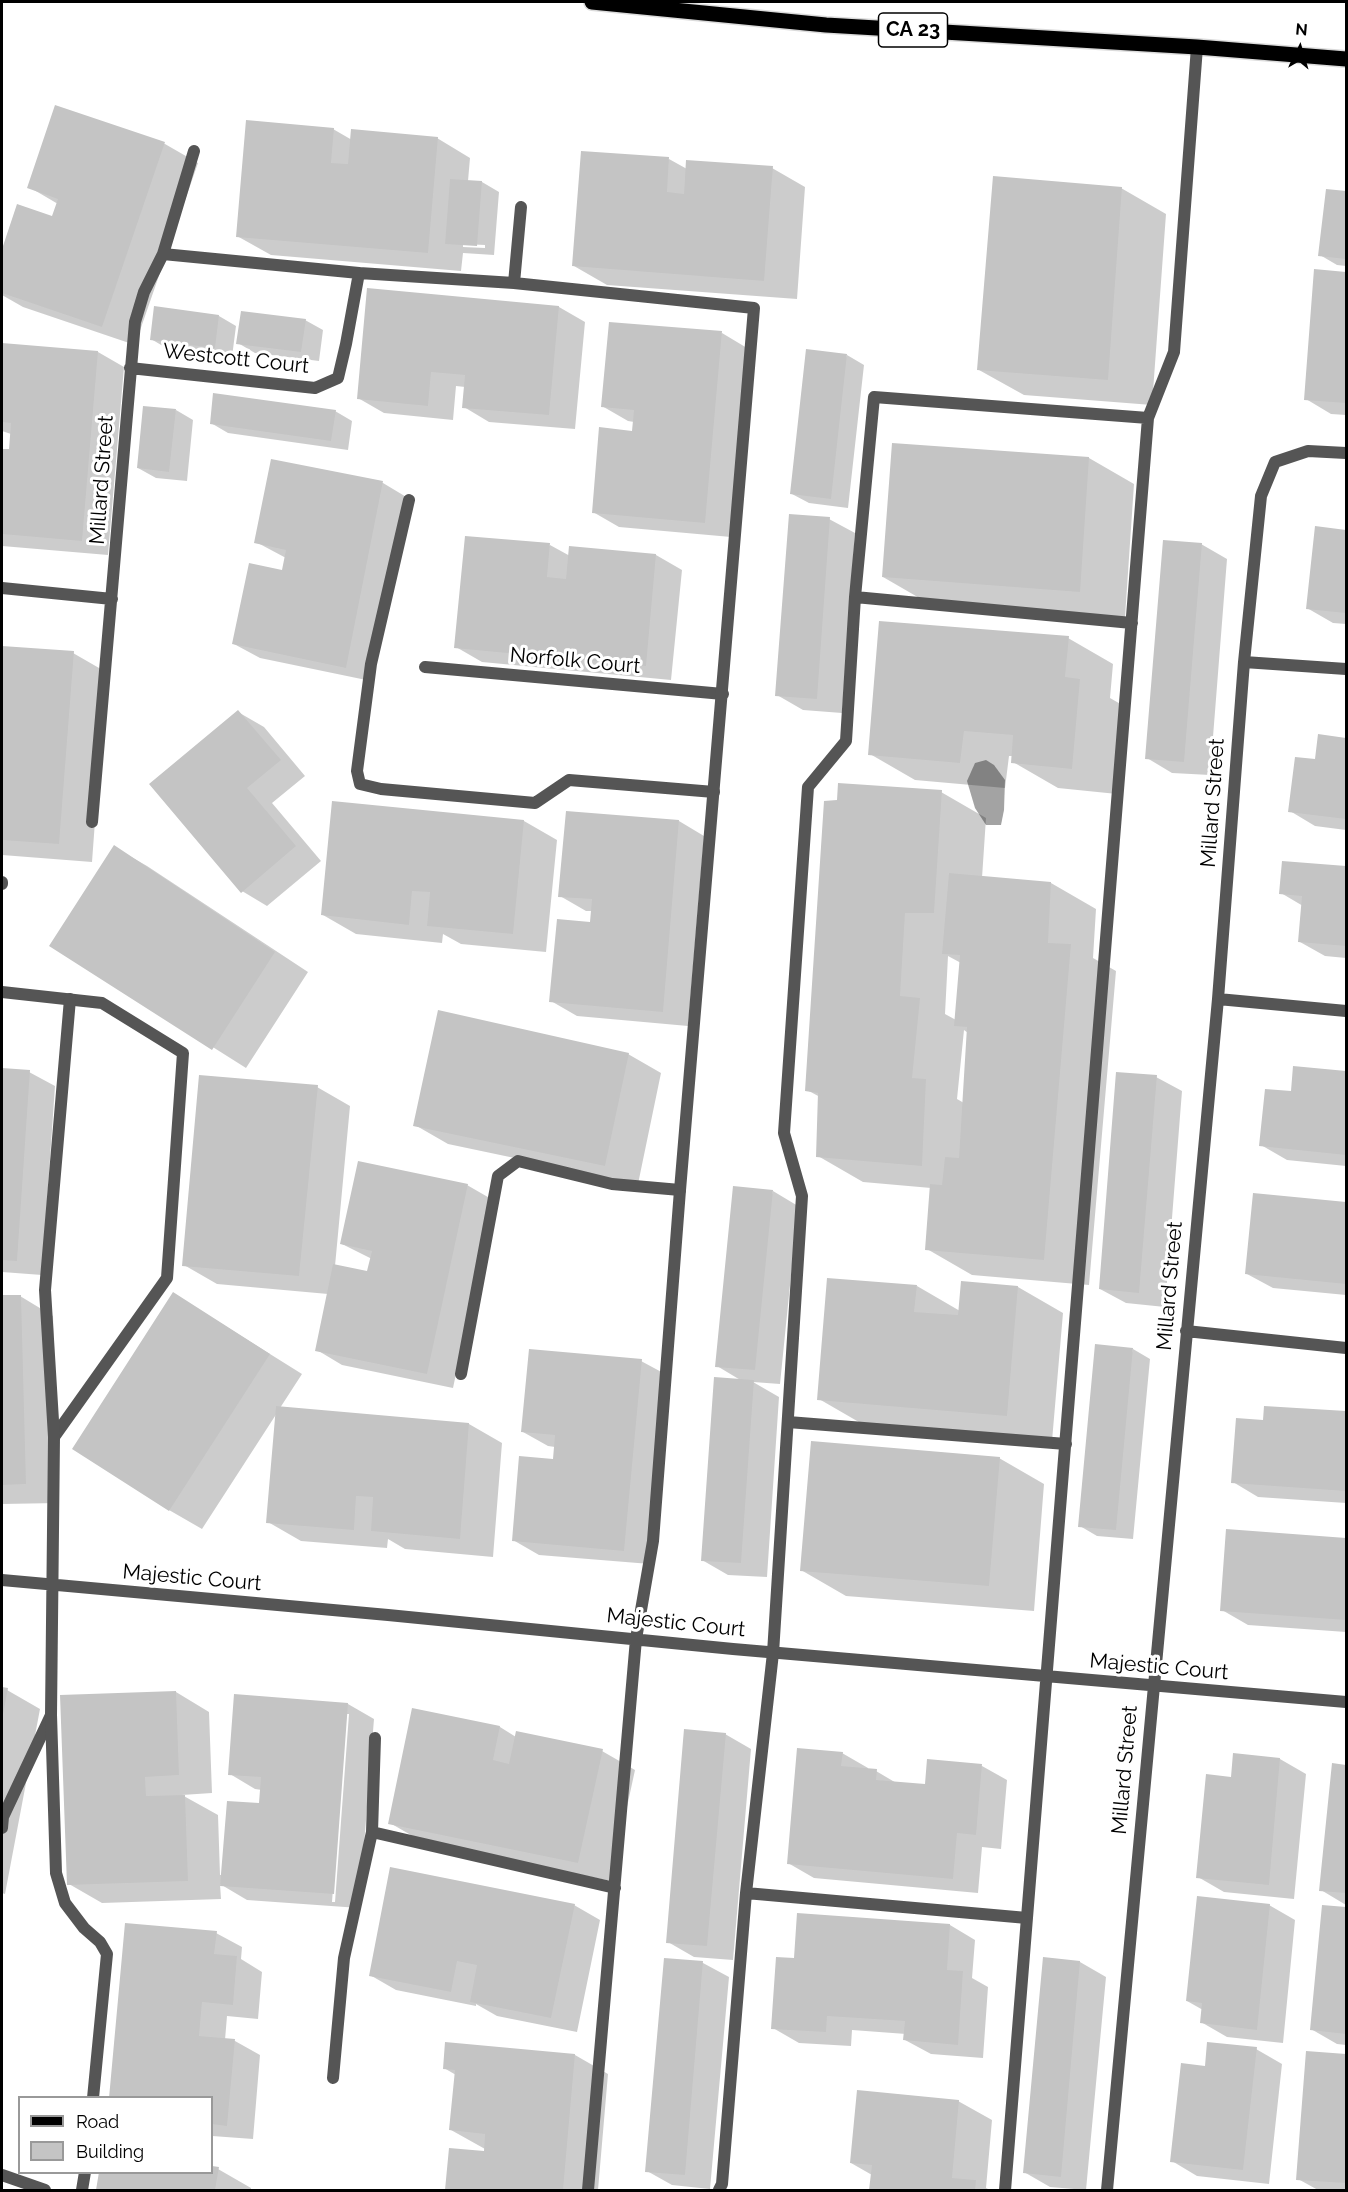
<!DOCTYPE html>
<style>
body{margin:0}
#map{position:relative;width:1348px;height:2192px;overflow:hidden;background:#fff;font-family:Raleway,sans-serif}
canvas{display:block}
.frame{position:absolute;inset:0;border:3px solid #000;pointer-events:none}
.legend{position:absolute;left:18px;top:2096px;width:195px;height:78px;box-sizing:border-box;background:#fff;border:2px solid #999;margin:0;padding:8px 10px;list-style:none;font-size:18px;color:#000}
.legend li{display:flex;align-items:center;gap:12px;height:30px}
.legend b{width:30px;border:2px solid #999}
.north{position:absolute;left:1270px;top:18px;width:60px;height:60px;-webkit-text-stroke:4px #fff;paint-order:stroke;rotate:5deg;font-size:16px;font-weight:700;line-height:24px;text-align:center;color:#000}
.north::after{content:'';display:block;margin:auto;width:21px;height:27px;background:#000;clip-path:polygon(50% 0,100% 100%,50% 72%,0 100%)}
</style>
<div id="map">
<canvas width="1348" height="2192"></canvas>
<div class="frame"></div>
<ul class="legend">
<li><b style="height:8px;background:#000"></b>Road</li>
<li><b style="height:16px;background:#c4c4c4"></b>Building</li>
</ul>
<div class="north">N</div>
</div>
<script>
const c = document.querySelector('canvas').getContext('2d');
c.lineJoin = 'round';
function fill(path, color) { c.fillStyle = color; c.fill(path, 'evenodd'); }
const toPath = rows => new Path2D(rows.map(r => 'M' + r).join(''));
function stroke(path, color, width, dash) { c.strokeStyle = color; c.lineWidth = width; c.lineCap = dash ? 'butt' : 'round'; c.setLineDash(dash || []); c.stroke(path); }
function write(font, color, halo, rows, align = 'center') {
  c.font = font + ' Raleway,sans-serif'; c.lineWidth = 6; c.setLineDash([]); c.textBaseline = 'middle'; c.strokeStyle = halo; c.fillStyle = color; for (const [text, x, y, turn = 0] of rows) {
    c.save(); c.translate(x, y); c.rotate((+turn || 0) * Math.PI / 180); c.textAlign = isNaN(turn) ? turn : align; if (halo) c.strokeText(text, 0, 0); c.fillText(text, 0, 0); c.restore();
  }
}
fill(toPath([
 [986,760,994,765,1005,780,1004,810,1001,825,986,825,975,808,967,781,975,763]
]), '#a3a3a3');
fill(toPath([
 [56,107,165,144,198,163,135,345,23,307,2,295,2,253,18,206,53,218,58,204,29,187],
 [333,129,352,140,437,138,470,158,468,181,482,182,499,192,494,255,463,253,461,271,271,255,237,236],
 [463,244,485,245,485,248,463,247],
 [669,159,687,169,772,168,805,187,797,299,607,285,574,266],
 [1121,188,1166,214,1152,405,1024,395,979,370],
 [1327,190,1346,193,1346,266,1337,265,1320,255],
 [1315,271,1346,273,1346,415,1331,414,1306,399],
 [369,290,559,307,585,322,575,429,489,422,464,407,465,387,456,386,453,420,384,413,358,398],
 [219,316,236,326,232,357,168,349,151,339],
 [305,320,323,330,319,361,255,353,238,343],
 [722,333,747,348,731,537,619,527,593,512,633,432,634,422,628,421,602,406],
 [2,344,98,352,124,367,108,555,2,546,2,450,10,451,11,434,2,431],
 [847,355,864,365,848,508,809,503,792,494],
 [176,410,193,420,187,481,156,478,138,468],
 [335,411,352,421,348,450,228,433,211,423],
 [894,444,1089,458,1134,484,1125,617,928,603,883,577],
 [272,461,383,483,408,498,371,681,260,658,234,644,284,572,286,558,256,542],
 [829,519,855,533,842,713,803,710,777,695],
 [1316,528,1346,531,1346,624,1333,623,1307,608],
 [1201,544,1227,559,1210,775,1172,773,1147,758],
 [550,545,570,556,571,547,656,555,682,570,671,680,482,662,456,647],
 [1068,638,1113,664,1110,698,1124,706,1117,794,1058,788,1013,762,1013,756,1009,756,1005,788,915,780,870,754],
 [2,647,73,653,106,672,92,862,2,855],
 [238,712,264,727,305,776,272,803,321,861,267,906,242,891],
 [1319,736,1346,739,1346,830,1315,826,1290,811,1316,761],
 [941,792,986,818,982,878,1051,883,1096,909,1093,958,1116,971,1089,1285,972,1275,927,1249,931,1188,863,1182,818,1156,820,1097,807,1090],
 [948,956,961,963,956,1020,945,1014],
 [964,1030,968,1033,964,1103,957,1099],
 [334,803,524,821,557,840,546,952,461,944,443,934,442,943,356,934,323,915],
 [679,821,704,836,688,1026,577,1016,551,1001,591,923,592,911,586,911,560,896],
 [114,847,147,866,308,972,246,1068,51,945],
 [1283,862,1346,867,1346,958,1325,956,1300,942,1303,906,1281,893],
 [628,1054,661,1073,638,1184,448,1144,415,1125],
 [1294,1067,1346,1073,1346,1166,1287,1160,1261,1145,1292,1093],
 [2,1070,29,1072,55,1086,42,1275,2,1272],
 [1156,1077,1182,1091,1165,1307,1126,1303,1100,1289],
 [317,1087,350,1106,335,1266,368,1273,372,1259,342,1244,467,1185,493,1200,453,1388,342,1365,317,1350,328,1294,217,1284,184,1265],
 [773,1191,798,1206,780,1384,753,1382,779,1397,767,1577,728,1575,702,1560,742,1381,717,1366],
 [1254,1195,1346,1203,1346,1295,1273,1288,1247,1274],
 [917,1286,960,1311,1018,1287,1063,1313,1052,1441,864,1425,819,1399],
 [174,1294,302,1374,280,1408,469,1424,502,1443,493,1557,405,1549,388,1539,387,1548,301,1541,268,1522,277,1413,202,1529,169,1510],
 [20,1296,53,1316,59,1503,2,1504,2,1297],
 [1133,1349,1150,1359,1133,1539,1097,1536,1080,1526],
 [641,1361,667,1375,650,1564,539,1555,513,1540,554,1461,555,1447,548,1446,523,1432],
 [1265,1407,1346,1413,1346,1503,1258,1497,1233,1482,1264,1422],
 [999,1458,1044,1484,1034,1611,846,1596,801,1570],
 [1228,1531,1346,1540,1346,1632,1248,1625,1222,1610],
 [2,1688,7,1690,40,1709,5,1894,2,1893],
 [176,1692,209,1712,212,1793,182,1795,218,1815,220,1875,222,1875,261,1805,262,1790,255,1789,230,1774,348,1704,374,1719,359,1908,247,1900,220,1884,221,1899,102,1903,69,1884],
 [346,1714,349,1714,335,1902,332,1902],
 [413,1709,500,1727,516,1737,602,1751,635,1770,611,1881,423,1842,390,1823],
 [725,1734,751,1749,733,1960,694,1957,668,1942],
 [842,1753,868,1768,868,1770,876,1771,898,1784,926,1786,982,1766,1007,1780,1001,1849,982,1847,978,1893,814,1878,788,1863],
 [1235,1755,1280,1759,1306,1774,1294,1899,1224,1892,1198,1877,1233,1778],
 [1334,1765,1346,1766,1346,1905,1321,1890],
 [574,1905,600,1920,577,2032,497,2016,476,2004,476,2006,396,1990,370,1975],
 [1269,1905,1295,1920,1283,2043,1227,2037,1201,2022,1203,2010,1187,2001],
 [1323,1906,1346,1909,1346,2045,1337,2044,1311,2029],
 [950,1925,975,1940,972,1978,988,1987,983,2058,931,2054,905,2040,906,2034,852,2030,851,2046,799,2043,773,2028,796,1959],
 [216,1933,242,1947,241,1959,262,1972,258,2019,227,2016,225,2040,235,2041,260,2055,253,2139,212,2136,212,2098,111,2098],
 [665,1959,703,1963,729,1977,710,2189,672,2185,647,2171],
 [1044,1959,1080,1962,1106,1977,1086,2190,1050,2187,1024,2172],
 [446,2044,575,2055,608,2074,598,2190,447,2190,450,2150,485,2153,485,2149,451,2130,456,2075,444,2068],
 [1256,2049,1282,2064,1269,2184,1197,2176,1172,2161,1206,2067],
 [1307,2053,1346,2055,1346,2190,1318,2190,1298,2179],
 [958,2101,992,2120,986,2188,990,2190,871,2190,872,2175,851,2163],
 [212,2168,218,2169,251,2188,251,2190,97,2190,100,2172,212,2172]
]), '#0003');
fill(toPath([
 [55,105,165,142,102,327,2,293,2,249,17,204,52,216,58,199,27,188],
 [246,120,334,128,331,163,348,164,351,129,438,137,428,253,236,237],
 [581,151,669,157,667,192,684,194,686,160,773,166,764,281,572,266],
 [993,176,1122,187,1108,380,977,370],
 [450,179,482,181,477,246,445,244],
 [1326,189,1346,191,1346,259,1318,256],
 [1314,269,1346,272,1346,403,1304,400],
 [367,288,559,306,549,415,462,408,465,375,431,372,428,406,357,399],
 [154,306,219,315,215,348,150,340],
 [241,311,306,319,301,352,236,344],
 [609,322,722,331,705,523,592,513,599,427,632,431,634,410,601,407],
 [2,343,98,351,82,541,2,534,2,449,9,449,11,423,2,422],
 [806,349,847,354,831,499,790,494],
 [213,393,336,410,331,441,210,424],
 [143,406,176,409,169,472,137,468],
 [892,443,1089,457,1080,592,882,577],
 [271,459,383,481,346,668,232,644,249,563,282,570,286,550,254,543],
 [789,514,830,517,817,699,775,696],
 [1315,526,1346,530,1346,613,1306,609],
 [465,536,550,543,547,577,566,579,569,546,656,554,646,666,454,648],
 [1163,540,1202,543,1184,762,1145,759],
 [879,621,1069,636,1065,677,1080,679,1072,769,1011,763,1013,735,964,731,960,763,868,755],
 [2,646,74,651,59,844,2,840],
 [238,710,281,760,247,788,296,846,241,893,149,784],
 [1318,734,1346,738,1346,819,1288,812,1295,757,1315,759],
 [838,783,942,790,934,913,905,913,900,996,920,998,912,1078,926,1079,922,1166,816,1157,818,1093,805,1091,824,801,837,800],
 [332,801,524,820,513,934,427,926,430,892,412,891,409,925,321,915],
 [566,811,679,820,663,1012,549,1002,557,919,590,922,592,899,558,897],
 [114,845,275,952,212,1050,49,946],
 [1282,861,1346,866,1346,946,1298,942,1302,896,1279,894],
 [949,873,1051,882,1048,943,1071,944,1044,1260,925,1250,930,1184,942,1185,945,1157,959,1158,967,1027,954,1026,960,955,942,954],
 [438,1010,629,1053,605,1166,413,1126],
 [1293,1066,1346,1071,1346,1155,1259,1146,1265,1089,1291,1091],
 [2,1068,30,1070,17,1261,2,1260],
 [1116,1072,1157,1075,1139,1293,1099,1289],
 [199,1075,318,1085,299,1276,182,1266],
 [358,1161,468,1184,427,1374,315,1351,333,1264,367,1271,372,1251,340,1244],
 [733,1186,773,1190,755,1370,715,1367],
 [1253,1193,1346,1202,1346,1284,1245,1274],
 [827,1278,917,1285,914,1312,958,1315,961,1281,1018,1286,1007,1416,817,1400],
 [173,1292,270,1354,169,1511,72,1449],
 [2,1295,21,1295,26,1484,2,1485],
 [1095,1344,1133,1348,1116,1530,1078,1527],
 [529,1349,642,1359,624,1551,512,1541,519,1456,553,1459,555,1435,521,1432],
 [714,1377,754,1380,741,1563,701,1561],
 [276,1406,469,1423,460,1539,371,1531,373,1497,356,1496,354,1530,266,1523],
 [1264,1406,1346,1411,1346,1491,1231,1483,1236,1418,1263,1420],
 [811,1441,1000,1457,989,1586,800,1571],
 [1226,1529,1346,1538,1346,1620,1220,1611],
 [2,1687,8,1688,3,1715,2,1715],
 [176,1691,179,1775,145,1777,146,1796,185,1795,188,1881,67,1885,60,1695],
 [234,1694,348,1703,334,1894,220,1886,227,1801,259,1803,261,1777,228,1775],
 [412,1708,500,1726,493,1760,509,1764,516,1731,603,1749,578,1863,388,1824],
 [684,1729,726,1733,707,1946,666,1943],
 [797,1748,843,1752,841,1766,877,1769,876,1780,925,1784,927,1759,982,1764,976,1835,957,1833,953,1879,787,1864],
 [1233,1753,1280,1758,1269,1885,1196,1878,1206,1774,1231,1777],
 [1332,1763,1346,1765,1346,1893,1319,1891],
 [390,1867,575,1904,551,2018,470,2002,477,1965,457,1961,451,1992,369,1976],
 [1197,1896,1270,1904,1257,2030,1200,2023,1202,2003,1186,2001],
 [1322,1905,1346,1907,1346,2034,1310,2030],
 [797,1913,950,1924,947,1970,963,1971,958,2045,903,2040,905,2021,827,2016,826,2032,771,2029,776,1957,794,1958],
 [125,1923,217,1931,214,1954,237,1956,233,2005,202,2002,199,2036,235,2039,227,2126,212,2124,212,2098,109,2098],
 [1043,1957,1080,1961,1061,2177,1023,2173],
 [664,1958,703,1961,685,2175,645,2172],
 [445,2042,575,2054,563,2190,445,2190,449,2148,484,2151,485,2134,449,2130,455,2070,443,2069],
 [1207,2042,1257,2047,1243,2170,1170,2162,1181,2063,1205,2066],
 [1306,2051,1346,2054,1346,2183,1296,2180],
 [857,2090,959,2100,952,2178,976,2180,975,2190,869,2190,872,2165,850,2163],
 [212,2166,219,2167,215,2190,96,2190,99,2172,212,2172]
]), '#c4c4c4');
const primary = toPath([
 [592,2,826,25,1197,47,1346,59]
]);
stroke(primary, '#dbdbdb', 18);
stroke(toPath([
 [409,500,371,664,357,771,360,784,381,789,535,803,569,780,714,792],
 [425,667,723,694],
 [2,884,2,882],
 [2,992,102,1003,183,1053,167,1278,54,1437],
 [461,1374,498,1176,518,1161,612,1184,680,1190],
 [2,1828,3,1817,51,1715],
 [2,2175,45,2190]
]), '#555', 12);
stroke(toPath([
 [163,254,359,273,514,283,754,308,680,1190,653,1541,636,1639,588,2190],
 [514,283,521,207],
 [130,368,315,388,338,378,346,344,359,273],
 [2,588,112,599],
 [855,597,1132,623],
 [1244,662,1346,669],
 [92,822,135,322,144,292,163,254,194,151],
 [70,999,45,1290,54,1437,51,1715,56,1873,65,1903,84,1928,100,1942,107,1954,93,2098],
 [1218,999,1346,1011],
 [1186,1331,1346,1348],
 [788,1422,1066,1444],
 [2,1580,388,1615,733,1649,1346,1702],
 [372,1832,615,1888],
 [746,1893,1027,1918],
 [333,2078,344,1958,372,1832,375,1738],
 [82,2190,85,2172],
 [719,2190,722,2184,746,1893,773,1653,802,1196,784,1133,808,787,846,741,855,597,874,397,1148,418],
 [1005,2190,1148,418,1174,352,1197,47],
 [1107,2190,1218,999,1244,662,1261,496,1275,462,1308,451,1346,453]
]), '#555', 12);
stroke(primary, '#000', 15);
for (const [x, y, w] of [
 [913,30,69]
]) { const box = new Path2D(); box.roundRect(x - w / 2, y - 17, w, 34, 4.5); c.fillStyle = '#fff'; c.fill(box); stroke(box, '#000', 1.5); }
write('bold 20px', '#000', null, [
 ["CA 23",913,30]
]);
write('21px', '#000', '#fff', [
 ["Westcott Court",236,359,6],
 ["Millard Street",102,480,-86],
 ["Norfolk Court",575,661,5],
 ["Millard Street",1213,803,-86],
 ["Millard Street",1170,1286,-85],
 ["Majestic Court",192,1578,5],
 ["Majestic Court",676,1623,6],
 ["Majestic Court",1159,1667,5],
 ["Millard Street",1125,1770,-85]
]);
</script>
